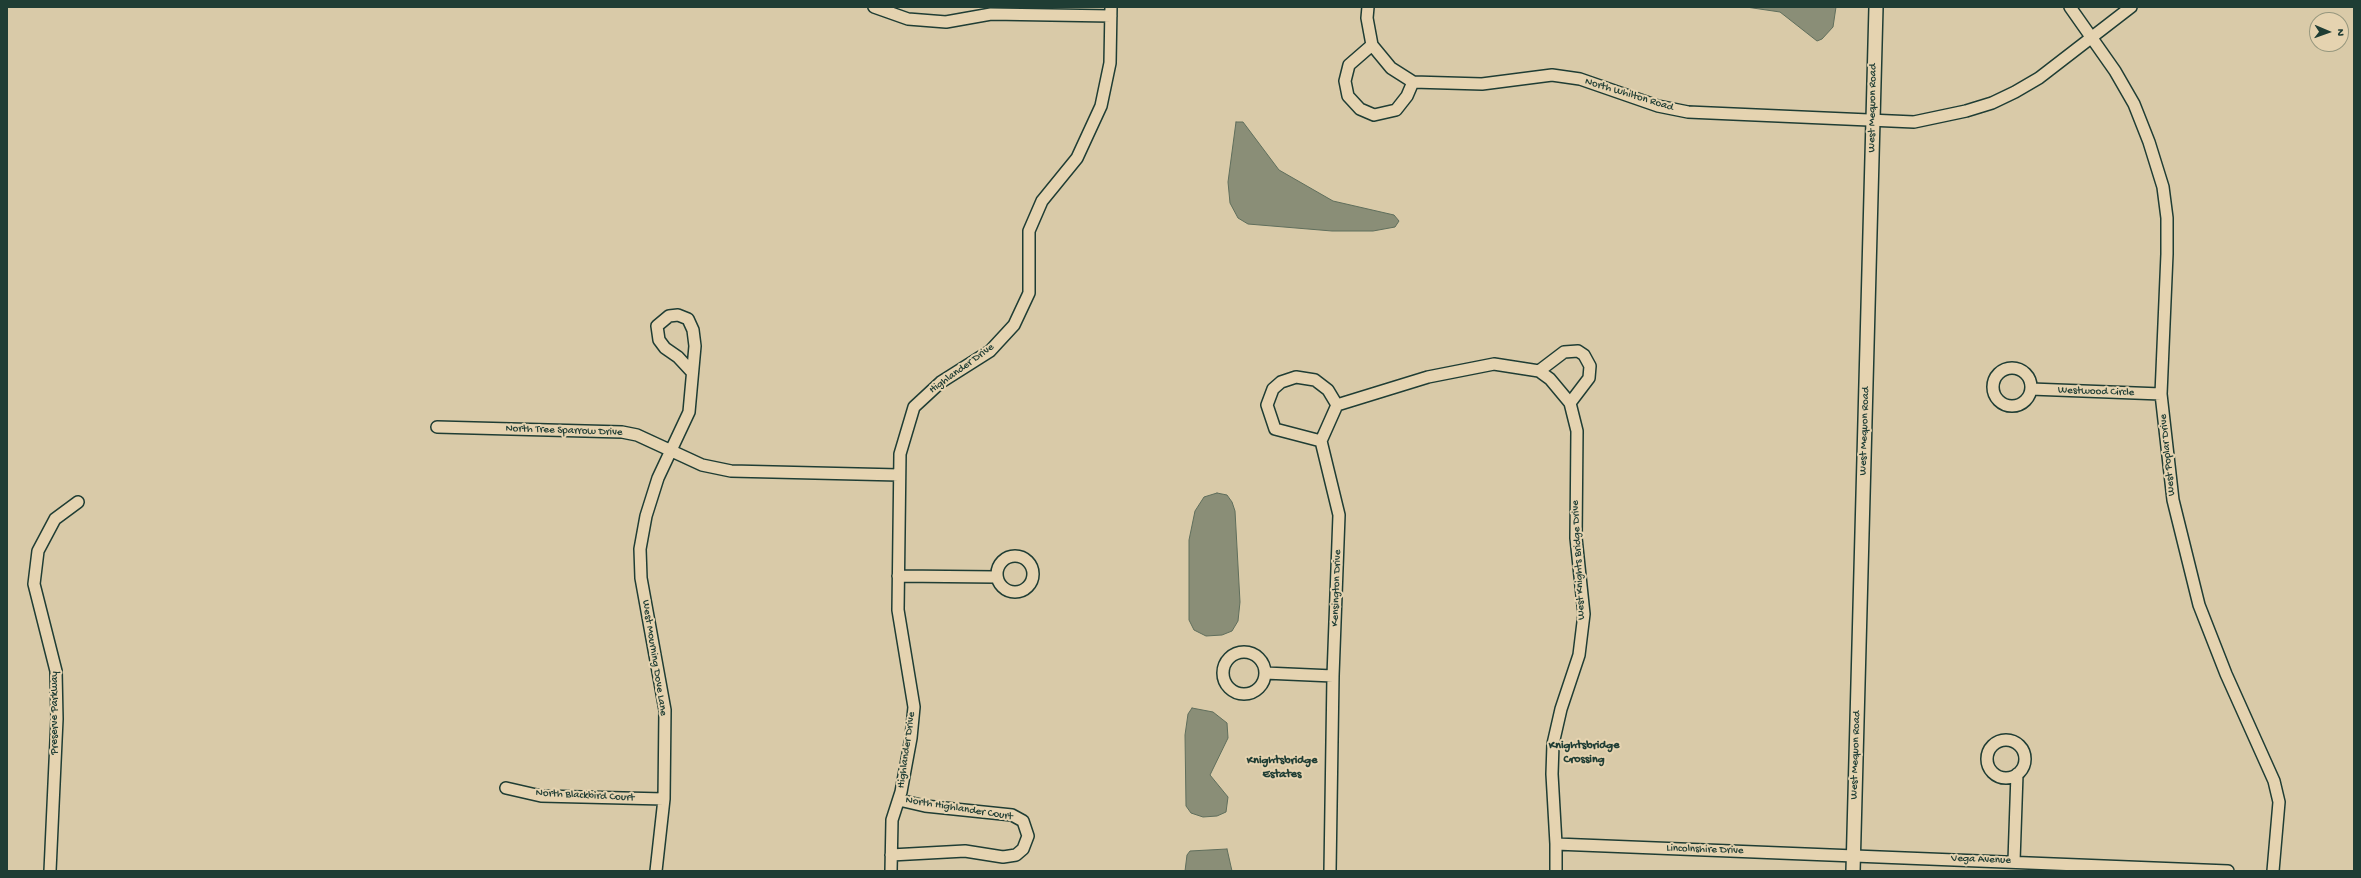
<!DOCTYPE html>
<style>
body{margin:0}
#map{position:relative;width:2361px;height:878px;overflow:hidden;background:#d9caa8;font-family:"Gochi Hand",sans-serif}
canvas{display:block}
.frame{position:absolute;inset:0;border:8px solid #1f3d34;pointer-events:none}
.north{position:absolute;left:2309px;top:12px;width:40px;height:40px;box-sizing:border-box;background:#e5d3b0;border:1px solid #96977e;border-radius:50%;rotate:92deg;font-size:11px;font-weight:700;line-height:16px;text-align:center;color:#1f3d34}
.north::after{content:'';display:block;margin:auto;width:14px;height:18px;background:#1f3d34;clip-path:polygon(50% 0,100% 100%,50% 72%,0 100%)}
</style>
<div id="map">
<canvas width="2361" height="878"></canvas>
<div class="frame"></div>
<div class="north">N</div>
</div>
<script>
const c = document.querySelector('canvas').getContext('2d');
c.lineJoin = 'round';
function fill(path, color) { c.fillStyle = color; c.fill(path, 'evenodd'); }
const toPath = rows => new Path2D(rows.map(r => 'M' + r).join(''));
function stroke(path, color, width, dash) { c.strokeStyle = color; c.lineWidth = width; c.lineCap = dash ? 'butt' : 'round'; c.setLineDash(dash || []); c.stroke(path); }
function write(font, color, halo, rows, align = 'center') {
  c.font = font + ' "Gochi Hand",sans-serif'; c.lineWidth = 4; c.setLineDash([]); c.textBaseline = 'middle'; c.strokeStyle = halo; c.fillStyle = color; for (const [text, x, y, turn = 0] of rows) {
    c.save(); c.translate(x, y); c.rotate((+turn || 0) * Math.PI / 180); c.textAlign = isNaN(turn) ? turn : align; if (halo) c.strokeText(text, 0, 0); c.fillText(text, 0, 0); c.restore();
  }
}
const water = toPath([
 [1746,7,1836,7,1833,27,1822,39,1817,41,1780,12,1746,7],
 [1236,122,1243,122,1279,170,1333,201,1394,215,1399,221,1395,227,1373,231,1332,231,1248,224,1238,218,1230,203,1228,182,1236,122],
 [1217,493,1227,495,1232,502,1235,511,1240,602,1238,621,1232,631,1222,635,1206,636,1194,630,1189,620,1189,540,1195,511,1204,497,1217,493],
 [1192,708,1213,712,1227,723,1228,738,1210,775,1228,797,1226,812,1217,816,1203,817,1191,813,1186,806,1185,735,1188,714,1192,708],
 [1227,849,1232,871,1185,871,1187,855,1190,851,1227,849]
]);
fill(water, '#8a8e77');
stroke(water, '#5f6e5c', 1);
const minor = toPath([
 [874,7,908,19,946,22,991,14,1111,16],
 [1368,7,1367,18,1372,45,1391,68,1413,82,1482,84,1552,75,1580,79,1658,106,1688,112,1914,122,1966,111,1992,103,2015,92,2039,78,2131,7],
 [2070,7,2115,71,2134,104,2149,142,2163,187,2167,218,2167,254,2161,394,2173,500,2199,605,2226,674,2274,781,2279,802,2273,871],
 [1372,45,1349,65,1345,81,1348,96,1360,109,1374,115,1396,110,1407,96,1413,82],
 '1993 387a19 19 0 1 1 38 0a19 19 0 1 1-38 0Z',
 [1539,371,1564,352,1578,351,1584,355,1590,366,1589,378,1570,403],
 [2031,389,2161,394],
 [437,427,622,432,637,435,702,465,731,471,899,475],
 [1321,441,1275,429,1267,405,1273,389,1281,382,1296,377,1315,380,1328,390,1337,405],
 '997 574a18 18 0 1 1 36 0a18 18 0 1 1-36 0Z',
 [898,576,996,577],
 '1223 673a21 21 0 1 1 42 0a21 21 0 1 1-42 0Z',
 [1265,673,1333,676],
 '1987 759a19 19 0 1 1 38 0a19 19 0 1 1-38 0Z',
 [506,788,541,796,664,799],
 [1556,844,2228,871],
 [891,855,965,851,1003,857,1016,855,1023,849,1028,836,1023,821,1012,815,925,806,899,800],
 [2014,861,2017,774],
 [50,871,57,719,56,671,34,584,38,551,55,519,78,502],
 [656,871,664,799,665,710,641,578,640,549,646,516,658,478,689,412,695,346,693,330,688,319,678,315,669,316,657,326,659,340,665,348,678,357,691,371],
 [891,871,892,820,901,792,911,738,914,707,898,610,900,454,914,407,941,382,990,351,1014,325,1029,293,1029,231,1042,201,1077,158,1101,106,1110,63,1111,7],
 [1330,871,1333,676,1339,515,1321,441,1337,405,1428,377,1494,364,1539,371,1550,379,1570,403,1577,431,1576,538,1584,614,1579,655,1561,709,1553,744,1552,774,1556,844,1556,871]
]);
const major = toPath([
 [1853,871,1876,7]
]);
stroke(minor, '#1f3d34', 14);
stroke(major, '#1f3d34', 16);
stroke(minor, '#e5d3b0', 11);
stroke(major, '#e5d3b0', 13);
write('11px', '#1f3d34', '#e5d3b0', [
 ["North Whilton Road",1629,95,17],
 ["West Mequon Road",1873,108,-89],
 ["Highlander Drive",962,369,-36],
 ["Westwood Circle",2096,392,2],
 ["North Tree Sparrow Drive",564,431,2],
 ["West Mequon Road",1865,431,-88],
 ["West Poplar Drive",2168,455,-96],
 ["West Knights Bridge Drive",1579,560,-93],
 ["Kensington Drive",1337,588,-88],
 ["West Mourning Dove Lane",654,658,81],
 ["Preserve Parkway",55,713,-90],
 ["Highlander Drive",907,750,-82],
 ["West Mequon Road",1856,755,-88],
 ["North Blackbird Court",585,796,3],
 ["North Highlander Court",959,809,9],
 ["Lincolnshire Drive",1705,850,2],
 ["Vega Avenue",1981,860,2]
]);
write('bold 12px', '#1f3d34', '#e5d3b0', [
 ["Knightsbridge",1584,746],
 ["Crossing",1584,760],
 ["Knightsbridge",1282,761],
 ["Estates",1282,775]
]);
</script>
